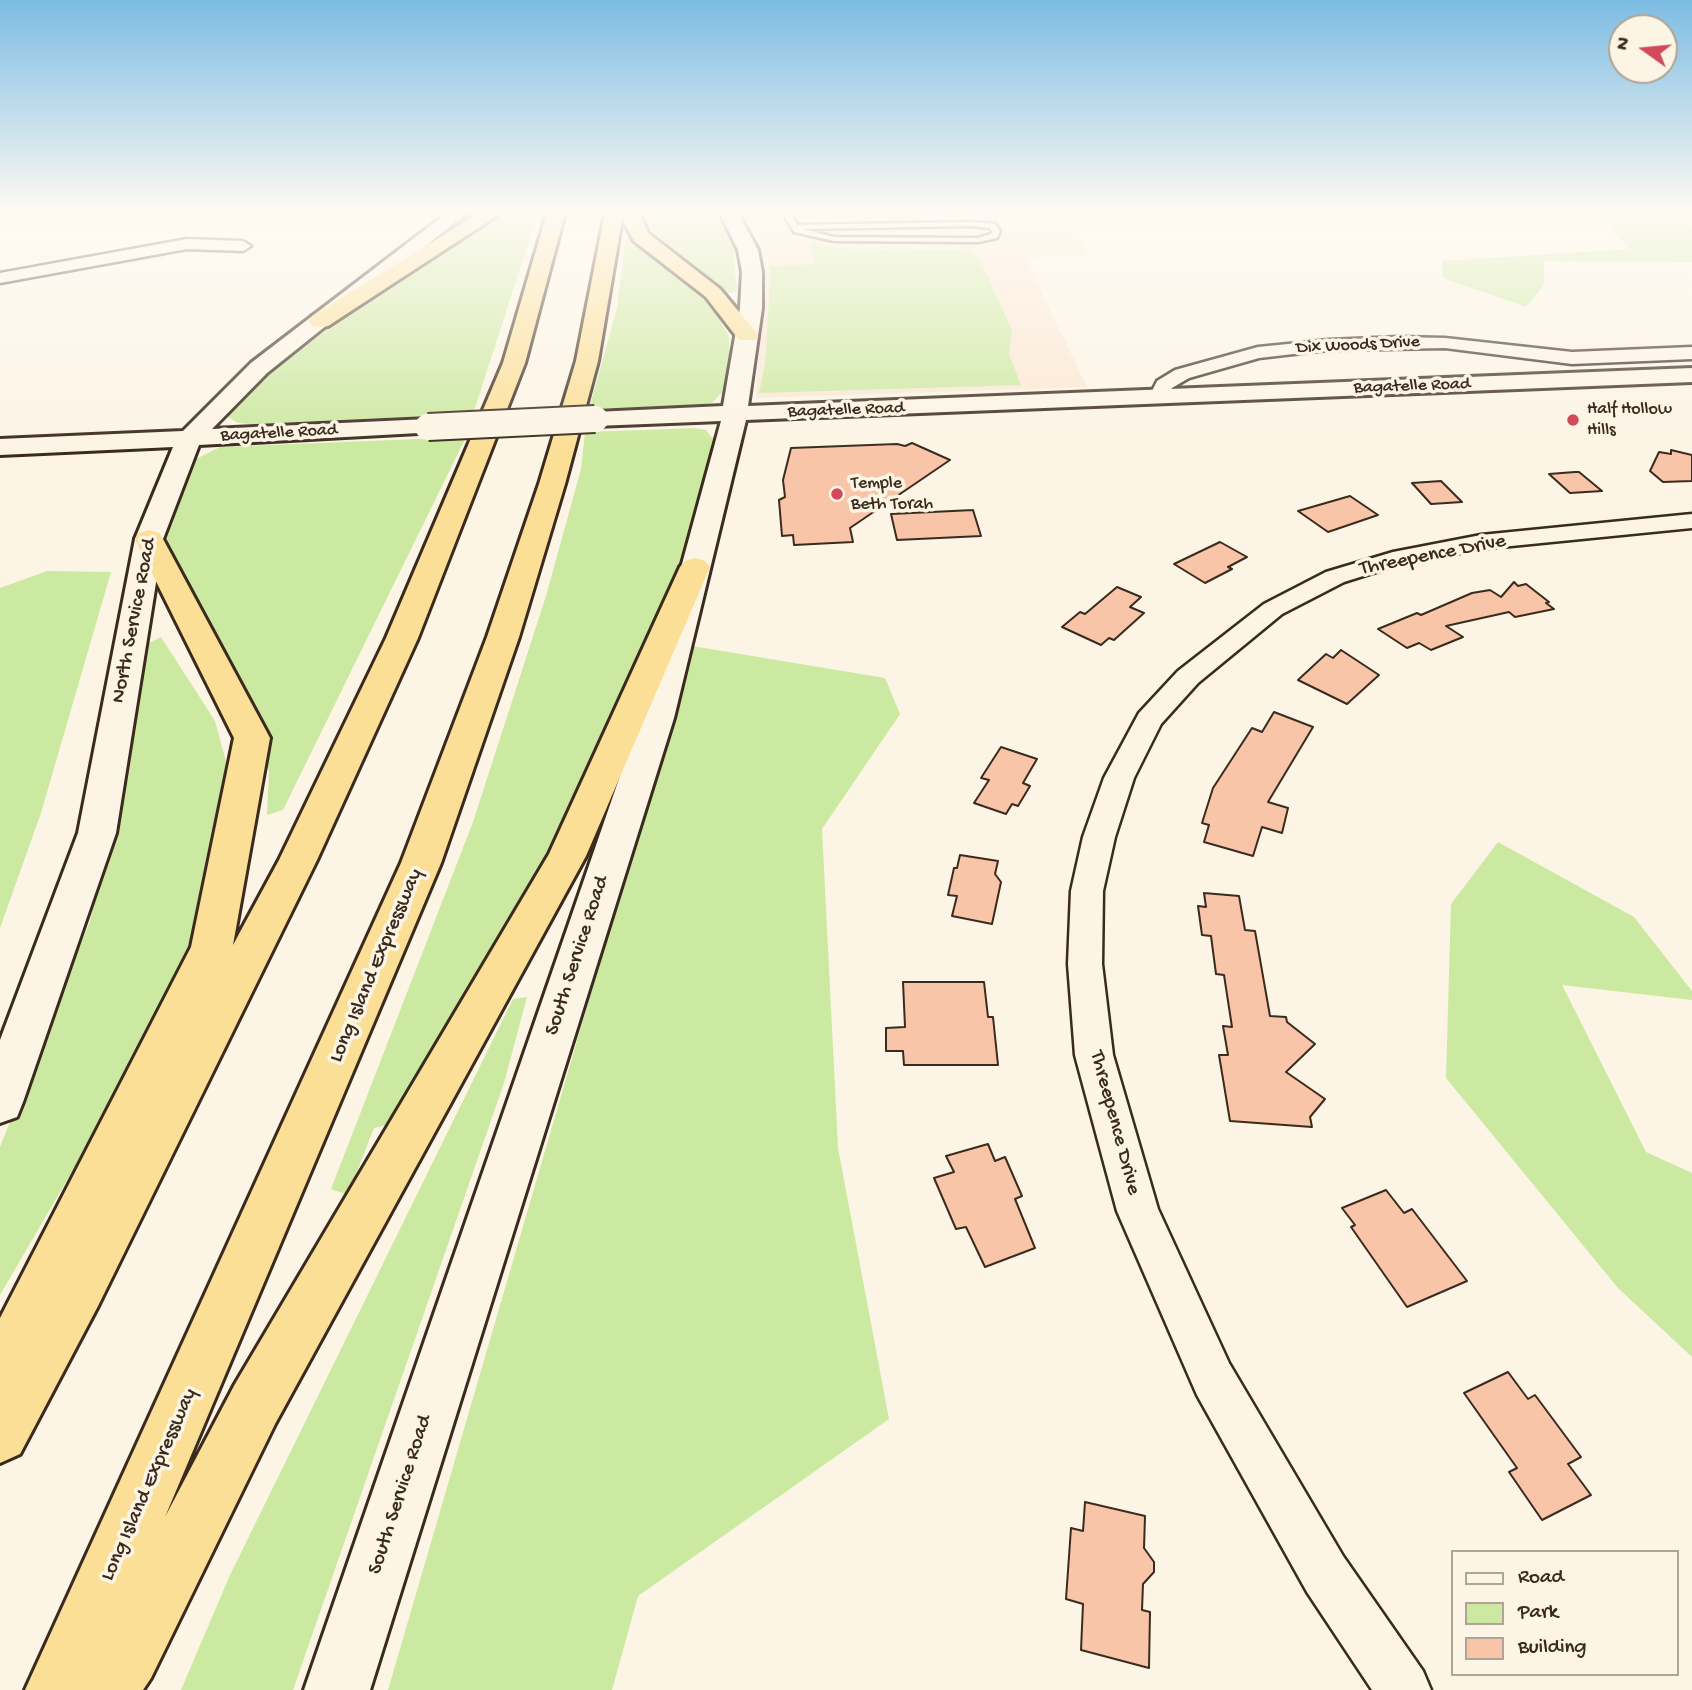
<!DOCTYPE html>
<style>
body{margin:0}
#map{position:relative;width:1692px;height:1690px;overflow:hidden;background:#fcf5e5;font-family:"Gochi Hand",sans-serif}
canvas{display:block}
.legend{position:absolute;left:1451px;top:1550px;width:228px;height:126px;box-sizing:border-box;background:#fcf5e5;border:2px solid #afa495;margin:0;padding:9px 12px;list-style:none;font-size:21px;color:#3b2a1e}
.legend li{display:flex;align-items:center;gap:14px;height:35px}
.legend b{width:35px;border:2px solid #afa495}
.north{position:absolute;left:1608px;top:14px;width:70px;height:70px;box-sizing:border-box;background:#fcf5e5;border:2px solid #afa495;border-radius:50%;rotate:285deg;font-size:19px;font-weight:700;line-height:28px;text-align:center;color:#3b2a1e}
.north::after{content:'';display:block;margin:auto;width:24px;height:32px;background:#d1495b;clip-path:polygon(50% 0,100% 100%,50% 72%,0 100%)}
</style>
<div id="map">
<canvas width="1692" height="1690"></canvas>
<ul class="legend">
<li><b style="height:9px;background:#fcf5e5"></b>Road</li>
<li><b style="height:19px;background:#cbe9a0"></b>Park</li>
<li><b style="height:19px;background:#f8c5a9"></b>Building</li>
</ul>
<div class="north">N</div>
</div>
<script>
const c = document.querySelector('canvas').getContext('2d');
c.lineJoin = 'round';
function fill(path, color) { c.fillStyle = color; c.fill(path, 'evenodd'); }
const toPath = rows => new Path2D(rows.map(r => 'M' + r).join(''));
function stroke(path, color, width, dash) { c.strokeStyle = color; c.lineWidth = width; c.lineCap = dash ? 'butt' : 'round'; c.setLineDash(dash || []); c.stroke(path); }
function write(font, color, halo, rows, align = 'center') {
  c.font = font + ' "Gochi Hand",sans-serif'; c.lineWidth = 7; c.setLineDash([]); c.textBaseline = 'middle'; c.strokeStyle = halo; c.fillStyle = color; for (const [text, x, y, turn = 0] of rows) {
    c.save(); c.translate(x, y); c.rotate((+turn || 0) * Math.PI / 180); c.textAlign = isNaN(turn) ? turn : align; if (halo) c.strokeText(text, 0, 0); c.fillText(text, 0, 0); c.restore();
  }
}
fill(toPath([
 [742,213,1068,213,1088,256,1025,258,1087,387,756,398,761,315,755,229]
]), '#fbe7d3');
fill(toPath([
 [505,213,538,213,473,414,250,424,238,423,227,416,263,378,333,325],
 [645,213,718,213,733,246,737,291,729,293,676,251,646,225],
 [1599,213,1615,213,1692,226,1692,262,1544,261,1544,285,1526,307,1443,278,1442,261,1629,249],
 [629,236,658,263,705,296,729,336,730,379,724,394,720,394,713,402,705,405,589,409,617,308,625,243],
 [810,243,851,249,964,250,980,260,1012,330,1009,354,1021,385,759,393,765,364,771,266,814,264],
 [694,428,706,430,711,437,717,438,693,530,651,640,583,791,406,1121,374,1128,348,1195,331,1189,473,822,546,596,581,469,585,432],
 [466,437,283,810,267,815,269,772,257,716,162,546,171,510,194,460,220,447],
 [47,571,111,572,41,813,0,928,0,588],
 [161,637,215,721,231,780,198,938,74,1168,0,1295,0,1147,90,921,125,768,145,645],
 [692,646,885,678,900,714,822,829,838,1148,889,1419,638,1596,612,1690,388,1690],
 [1498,842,1634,917,1692,991,1692,1000,1562,985,1646,1152,1692,1173,1692,1357,1618,1288,1446,1078,1451,904],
 [527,997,504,1083,293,1690,181,1690,230,1575,513,999]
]), '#cbe9a0');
const building = toPath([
 [912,443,950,460,850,528,853,542,794,545,793,535,782,536,779,500,785,497,783,480,791,448,897,444,905,446,912,443],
 [1671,450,1692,455,1692,481,1663,482,1650,471,1659,452,1671,454,1671,450],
 [1575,472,1579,472,1602,491,1570,493,1549,474,1575,472],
 [1441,481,1462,502,1431,504,1412,483,1441,481],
 [1350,496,1378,515,1328,532,1298,511,1350,496],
 [973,510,981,536,897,540,891,514,973,510],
 [1220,542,1247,557,1228,567,1232,569,1205,583,1174,564,1220,542],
 [1514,582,1518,586,1526,584,1549,602,1546,603,1554,609,1515,617,1509,612,1446,626,1463,637,1431,650,1419,643,1407,648,1378,629,1417,613,1421,615,1472,593,1490,590,1501,597,1514,582],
 [1117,587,1141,597,1130,607,1144,613,1114,640,1109,638,1101,645,1062,627,1080,612,1085,614,1117,587],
 [1341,650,1379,675,1347,704,1298,680,1326,654,1333,658,1341,650],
 [1274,712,1313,727,1268,802,1288,808,1282,833,1262,827,1253,856,1204,842,1209,825,1202,823,1213,788,1252,728,1262,732,1274,712],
 [1001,747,1037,759,1023,783,1030,786,1018,806,1012,804,1006,814,974,803,989,780,981,778,1001,747],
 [960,855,998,861,995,874,1001,882,992,924,952,916,957,896,948,895,954,868,957,868,960,855],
 [1204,893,1239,896,1245,930,1255,931,1270,1016,1286,1017,1287,1022,1315,1044,1286,1072,1325,1099,1310,1117,1312,1127,1230,1121,1219,1055,1228,1055,1223,1026,1232,1027,1224,975,1216,974,1211,936,1202,935,1198,906,1206,907,1204,893],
 [903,982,984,982,988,1017,993,1017,998,1065,904,1065,903,1051,886,1051,886,1028,905,1027,903,982],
 [988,1144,995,1161,1005,1157,1022,1196,1015,1199,1035,1248,985,1267,966,1227,956,1229,934,1178,954,1172,946,1156,988,1144],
 [1386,1190,1404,1213,1412,1209,1467,1281,1407,1307,1351,1227,1355,1225,1342,1208,1386,1190],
 [1508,1372,1528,1399,1535,1395,1581,1457,1568,1464,1591,1495,1542,1520,1509,1472,1517,1468,1464,1393,1508,1372],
 [1085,1502,1145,1516,1144,1548,1154,1562,1154,1572,1143,1584,1142,1610,1150,1612,1149,1668,1081,1650,1083,1604,1066,1599,1071,1528,1083,1531,1085,1502]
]);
fill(building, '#f8c5a9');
stroke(building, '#3b2a1e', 2);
const lane = toPath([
 [783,213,791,213,797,225,971,222,995,224,1000,231,997,238,978,242,834,241,794,232,783,213],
 [971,226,990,228,992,231,991,234,978,238,834,237,803,229,971,226]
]);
const street = toPath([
 [187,239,243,241,251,246,243,251,187,249,0,283,0,273,187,239],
 [1399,337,1445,338,1572,352,1692,347,1692,359,1572,364,1445,348,1328,350,1259,358,1189,378,1172,388,1166,401,1159,403,1149,397,1157,381,1175,370,1258,347,1328,340,1399,337],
 [1692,514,1692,528,1481,549,1398,565,1344,582,1282,614,1198,683,1161,724,1134,778,1115,837,1103,891,1102,964,1113,1055,1158,1209,1229,1363,1343,1556,1423,1671,1431,1690,1372,1690,1307,1592,1197,1395,1117,1211,1075,1055,1068,964,1071,891,1083,837,1104,778,1139,713,1178,671,1264,604,1326,572,1393,552,1481,535,1692,514]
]);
const secondary = toPath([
 [447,213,467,213,267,373,212,429,428,419,437,422,441,427,437,432,199,445,163,539,116,833,23,1102,17,1117,0,1123,0,1040,78,833,135,539,173,447,0,455,0,439,183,431,251,363,447,213],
 [720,213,738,213,758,250,762,272,762,308,748,406,1692,368,1692,382,746,420,674,718,370,1690,304,1690,640,718,721,421,595,426,586,424,583,419,586,414,595,412,723,406,740,308,742,272,738,250,720,213]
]);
const highway = toPath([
 [479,213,501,213,328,326,320,327,312,326,309,321,312,316,479,213],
 [547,213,565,213,525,363,418,638,317,860,98,1306,20,1454,0,1463,0,1318,191,947,234,738,135,539,139,533,149,530,159,533,163,539,270,738,233,945,279,860,386,638,503,363,547,213],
 [605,213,639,213,648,233,720,289,758,335,755,340,739,340,706,297,634,241,622,219,598,361,565,484,519,637,441,863,165,1517,235,1384,549,854,680,567,685,561,695,558,705,561,710,567,586,856,275,1424,151,1678,143,1690,25,1690,401,863,487,637,539,484,576,361,605,213]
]);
stroke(lane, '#3b2a1e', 5);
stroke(street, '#3b2a1e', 5);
stroke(secondary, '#3b2a1e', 6);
stroke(highway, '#3b2a1e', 6);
fill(lane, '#fcf5e5');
fill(street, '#fcf5e5');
fill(secondary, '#fcf5e5');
fill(highway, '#fbdf96');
const secondaryBridge = toPath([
 [428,427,595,419]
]);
stroke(secondaryBridge, '#3b2a1e', 30, []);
stroke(secondaryBridge, '#fcf5e5', 26);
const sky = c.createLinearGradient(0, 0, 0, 450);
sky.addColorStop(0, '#7dbce3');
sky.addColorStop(0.47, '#fefaf3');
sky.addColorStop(1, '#fefaf300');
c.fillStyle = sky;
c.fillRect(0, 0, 1692, 450);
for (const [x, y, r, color] of [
 [1573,420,7,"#d1495b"],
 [837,494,7,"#d1495b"]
]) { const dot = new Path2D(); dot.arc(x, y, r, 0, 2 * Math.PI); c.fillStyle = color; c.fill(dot); stroke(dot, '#fcf5e5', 2.5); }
write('18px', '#3b2a1e', '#fcf5e5', [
 ["Dix Woods Drive",1358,346,-3],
 ["Bagatelle Road",1412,387,-2],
 ["Bagatelle Road",846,411,-2],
 ["Bagatelle Road",279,434,-3]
]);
write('18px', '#3b2a1e', '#fcf5e5', [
 ["Half Hollow",1587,410],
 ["Hills",1587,431],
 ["Temple",851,484],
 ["Beth Torah",851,505]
], 'left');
write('21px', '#3b2a1e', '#fcf5e5', [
 ["Threepence Drive",1433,556,-11],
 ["North Service Road",135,621,-79],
 ["South Service Road",578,956,-72],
 ["Long Island Expressway",377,966,-67],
 ["Threepence Drive",1114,1123,75],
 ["Long Island Expressway",150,1485,-66],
 ["South Service Road",401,1495,-72]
]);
</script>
